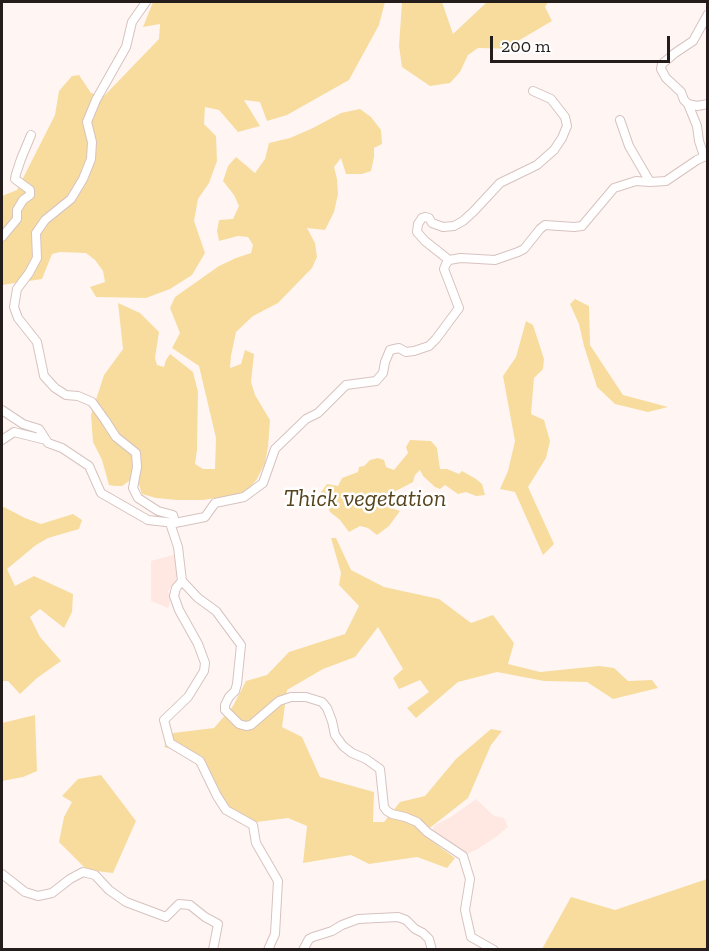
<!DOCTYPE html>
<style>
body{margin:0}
#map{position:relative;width:709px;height:951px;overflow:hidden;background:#fff6f4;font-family:"Zilla Slab",serif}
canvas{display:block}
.frame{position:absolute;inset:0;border:3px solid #241d1b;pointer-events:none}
.scale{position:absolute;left:490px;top:36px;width:180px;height:27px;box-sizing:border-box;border:3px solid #241d1b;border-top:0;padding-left:8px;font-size:18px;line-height:21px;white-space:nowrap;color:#241d1b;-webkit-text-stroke:4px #fff;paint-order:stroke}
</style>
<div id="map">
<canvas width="709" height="951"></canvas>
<div class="frame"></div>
<div class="scale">200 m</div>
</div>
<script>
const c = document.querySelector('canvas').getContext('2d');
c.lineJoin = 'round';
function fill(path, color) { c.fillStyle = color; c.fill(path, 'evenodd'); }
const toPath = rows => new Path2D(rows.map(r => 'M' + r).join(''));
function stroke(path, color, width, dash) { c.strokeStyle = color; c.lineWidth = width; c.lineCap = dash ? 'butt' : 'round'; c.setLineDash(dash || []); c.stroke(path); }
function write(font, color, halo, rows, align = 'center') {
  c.font = font + ' "Zilla Slab",serif'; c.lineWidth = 5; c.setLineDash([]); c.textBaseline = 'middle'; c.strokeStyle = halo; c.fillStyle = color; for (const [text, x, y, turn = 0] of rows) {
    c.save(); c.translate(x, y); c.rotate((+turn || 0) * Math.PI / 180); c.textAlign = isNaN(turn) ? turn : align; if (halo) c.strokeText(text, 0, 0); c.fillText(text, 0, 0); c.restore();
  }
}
fill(toPath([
 [177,554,178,572,176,580,168,591,171,599,168,608,151,601,151,561],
 [476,799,494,816,504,818,508,827,496,837,476,850,463,856,431,832,435,825,451,817]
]), '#ffe7e2');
fill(toPath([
 [153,2,385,2,379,25,349,80,287,115,267,121,260,102,244,100,260,126,238,132,219,110,205,107,204,124,216,136,217,161,209,183,198,199,194,221,205,253,192,275,170,289,146,298,96,297,90,287,105,282,103,271,95,260,86,253,60,252,52,254,42,279,2,285,2,196,17,190,55,115,59,91,72,76,79,75,91,93,104,96,159,39,160,24,143,27],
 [402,2,442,2,453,34,487,2,548,2,545,7,552,21,518,41,518,49,478,48,468,55,460,72,450,83,430,86,402,67,399,46],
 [360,109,371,117,381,130,382,144,374,148,374,157,371,171,362,174,346,174,341,158,334,167,337,179,338,194,334,212,325,230,307,228,315,243,317,257,312,268,278,303,253,316,236,332,231,356,230,368,241,364,245,350,254,354,251,382,255,395,270,420,268,447,265,463,257,479,247,491,233,495,203,500,176,500,156,498,142,494,135,472,129,481,122,486,115,486,109,485,102,460,93,442,91,415,104,375,123,349,118,303,140,313,159,332,155,358,157,365,164,367,166,360,170,354,193,372,198,392,197,450,195,464,203,469,215,469,216,438,199,366,172,348,180,333,170,308,175,297,219,266,236,258,251,253,253,245,248,237,238,236,219,241,217,231,219,220,233,219,239,206,234,195,223,181,228,166,236,157,255,173,265,159,269,143,290,138,313,128,341,113],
 [575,299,589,306,590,345,623,395,668,407,648,412,615,404,597,387,584,346,579,324,570,304],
 [526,321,533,325,544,359,543,369,534,378,531,414,544,420,550,441,546,458,528,487,554,544,543,555,515,492,500,489,508,471,515,441,503,376,516,357],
 [410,440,431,441,437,448,440,469,447,469,459,474,462,471,476,479,482,484,485,495,476,496,466,492,458,494,445,485,440,489,435,487,423,476,420,470,415,475,413,482,394,492,393,504,391,508,400,511,389,526,377,535,368,528,360,526,349,532,340,520,330,512,321,492,327,484,338,486,342,478,358,472,359,467,364,466,370,460,378,458,384,460,386,467,394,470,408,453,406,447],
 [4,507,25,518,41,524,73,514,82,520,79,529,48,538,36,545,7,569,15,586,34,576,73,594,72,612,64,628,40,609,30,617,40,637,61,661,37,678,20,694,8,681,2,681,2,508],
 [331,538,336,538,351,570,384,587,439,599,471,623,493,615,514,643,508,664,540,672,599,666,614,668,628,681,652,680,658,688,613,699,587,682,544,681,497,672,458,682,416,718,407,708,429,692,420,680,399,689,393,678,403,669,378,627,355,657,323,669,287,690,282,727,302,737,320,777,374,792,373,822,384,822,400,802,425,796,456,759,491,729,502,731,491,745,468,798,422,834,455,858,447,868,417,857,369,864,351,855,303,863,307,826,288,818,241,824,226,815,209,788,202,756,164,747,173,733,214,728,233,706,246,681,267,675,289,652,345,634,359,606,339,585,341,573],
 [35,715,37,771,23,777,2,781,2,723],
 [101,775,136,821,113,873,87,870,59,842,64,817,72,802,62,796,78,779],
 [707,879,707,949,542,949,571,897,615,910]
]), '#f7dc9e');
const minor = toPath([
 [146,2,132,22,126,47,96,100,87,122,92,142,91,159,83,179,71,199,45,220,36,233,37,258,29,273,17,289,14,307,18,318,37,342,44,376,55,388,66,395,78,396,92,402,105,420,116,437,136,453,137,467,133,488,138,498,158,511,173,515,175,523],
 [708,14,693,41,675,53,662,64,661,69,666,78,681,92,684,100,688,104,697,106,708,104],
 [688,104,697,126,699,141,703,153,708,154],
 [620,120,629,146,650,182],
 [2,237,17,219,17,210,23,200,30,195,30,190,15,179,16,174,21,159,31,135],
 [449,260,425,241,417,232,418,224,422,218,425,217,429,218,432,223,443,227,454,226,463,221,473,212,500,183,537,165,554,150,562,138,567,126,565,117,551,99,533,91],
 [2,410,23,424,39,429,48,443,62,448,89,466,101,493,148,520,175,523,205,517,215,503,244,497,263,483,275,449,306,419,318,413,346,385,376,381,383,373,385,362,390,350,399,348,406,352,414,351,429,346,436,339,459,308,444,269,446,264,449,260,461,258,495,260,518,252,524,249,540,229,545,225,574,227,582,226,614,188,636,181,650,182,666,181,697,160,708,155],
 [2,440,14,432,46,440],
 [170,523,178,547,182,581,198,598,216,611,241,645,237,684,235,691,229,697,225,705,225,710,239,724,246,726,251,725,279,701,291,697,306,697,322,702,327,708,332,721,335,735,343,746,352,753,366,759,380,769,384,807,387,811,392,814,405,817,417,822,427,832,463,856,470,879,465,910,471,937,494,950],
 [182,581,176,588,174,596,179,610,198,644,205,663,204,671,188,697,164,720,170,743,200,761,217,796,226,810,253,825,256,843,278,881,275,934,268,950],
 [2,874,25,892,38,896,52,893,70,879,83,872,95,875,109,890,126,902,166,917,179,904,190,905,205,917,218,924,213,950],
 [303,950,309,939,313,937,332,931,342,925,358,919,398,917,406,920,415,929,423,933,429,939,432,950]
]);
stroke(minor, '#d7c2be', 10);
stroke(minor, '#fff', 8);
write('italic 24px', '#56441c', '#fff', [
 ["Thick vegetation",365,499]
]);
</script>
